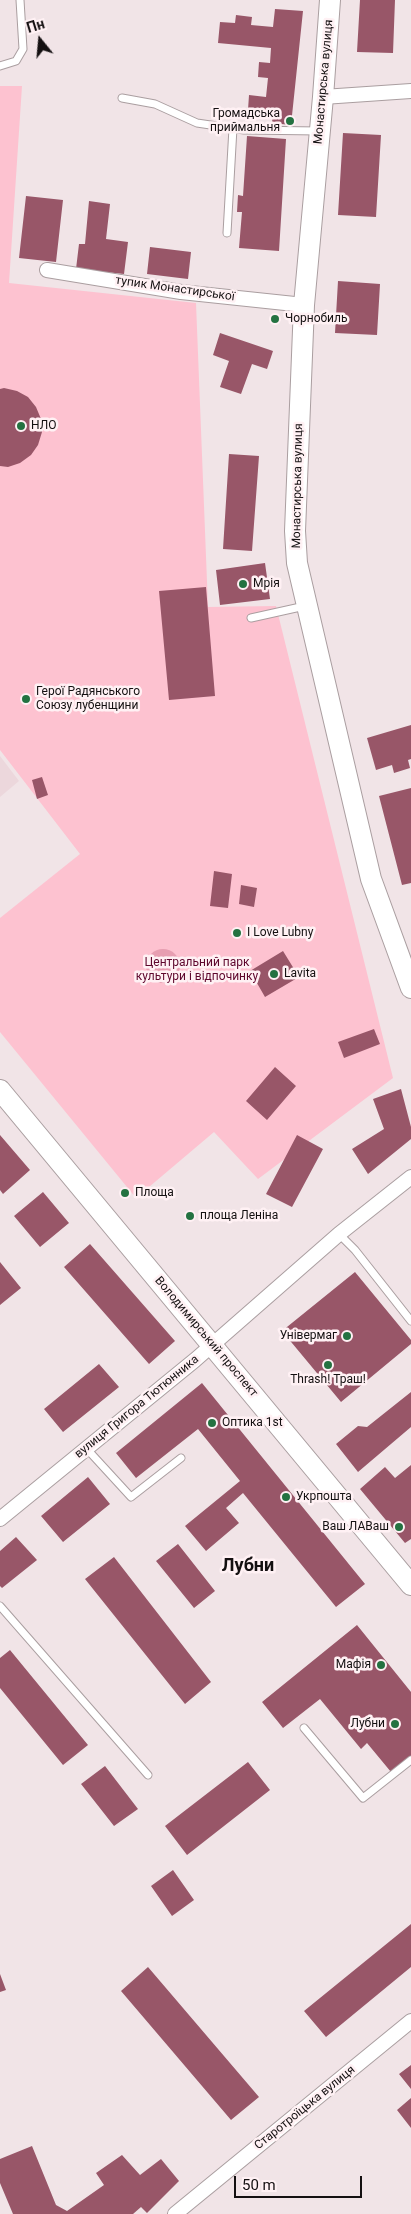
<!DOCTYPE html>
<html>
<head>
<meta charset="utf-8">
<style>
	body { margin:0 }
	#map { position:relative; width:411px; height:2214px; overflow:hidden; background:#f1e4e7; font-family:Roboto,sans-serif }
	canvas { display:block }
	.north { position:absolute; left:15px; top:15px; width:50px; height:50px; -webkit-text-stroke:4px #fff1f4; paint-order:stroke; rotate:343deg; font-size:14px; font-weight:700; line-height:20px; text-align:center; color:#141011 }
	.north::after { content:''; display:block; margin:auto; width:18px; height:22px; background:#141011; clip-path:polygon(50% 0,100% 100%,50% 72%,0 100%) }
	.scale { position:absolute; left:234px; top:2176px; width:128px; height:22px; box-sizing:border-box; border:2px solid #141011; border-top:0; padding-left:6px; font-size:15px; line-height:18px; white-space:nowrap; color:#141011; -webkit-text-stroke:4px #fff1f4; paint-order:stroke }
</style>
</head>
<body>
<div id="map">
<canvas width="411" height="2214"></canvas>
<div class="north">Пн</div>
<div class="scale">50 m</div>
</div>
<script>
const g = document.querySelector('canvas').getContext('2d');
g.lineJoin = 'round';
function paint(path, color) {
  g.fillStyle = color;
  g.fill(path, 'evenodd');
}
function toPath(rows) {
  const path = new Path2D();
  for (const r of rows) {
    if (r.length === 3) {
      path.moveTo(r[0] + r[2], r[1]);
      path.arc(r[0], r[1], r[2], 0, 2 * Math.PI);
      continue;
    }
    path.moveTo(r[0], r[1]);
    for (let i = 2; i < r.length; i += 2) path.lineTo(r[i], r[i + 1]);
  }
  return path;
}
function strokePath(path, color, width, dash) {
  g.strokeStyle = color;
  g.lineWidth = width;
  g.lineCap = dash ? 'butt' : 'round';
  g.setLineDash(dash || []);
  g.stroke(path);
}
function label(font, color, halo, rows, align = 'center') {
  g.font = font + ' Roboto,sans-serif';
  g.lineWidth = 5;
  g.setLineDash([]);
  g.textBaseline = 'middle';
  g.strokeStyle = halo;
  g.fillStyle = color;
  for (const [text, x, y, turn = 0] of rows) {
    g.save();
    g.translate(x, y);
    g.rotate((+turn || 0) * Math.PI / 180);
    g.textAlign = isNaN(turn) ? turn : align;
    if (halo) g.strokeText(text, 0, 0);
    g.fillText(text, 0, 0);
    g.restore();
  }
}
const built = toPath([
	[0,756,19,781,0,797]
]);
const green = toPath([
	[0,86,22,86,9,283,196,303,208,607,276,606,393,1078,258,1179,214,1132,136,1198,0,1032,0,918,80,854,0,750]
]);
const water = toPath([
	[163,966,17]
]);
const building = toPath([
	[360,0,395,0,393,53,357,52],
	[275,9,303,11,291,125,272,123,273,112,248,110,249,95,266,97,268,78,258,77,259,62,270,63,271,48,218,43,220,22,235,23,236,15,252,17,251,25,273,27],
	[343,133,381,135,376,217,338,215],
	[247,136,286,139,279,251,239,248,242,212,237,212,238,195,243,196],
	[26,196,63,200,56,262,19,258],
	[89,201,110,204,106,239,128,242,124,274,76,269,79,244,85,244],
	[150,247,191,252,188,279,147,274],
	[338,281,380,284,377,335,335,333],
	[220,333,273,351,267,369,252,364,241,394,220,387,229,361,213,355],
	[4,388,17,391,28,397,36,407,41,419,42,432,38,445,31,455,20,463,8,467,0,466,0,389],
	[229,454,259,456,252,551,223,549],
	[265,563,270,599,220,605,216,570],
	[206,587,215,696,169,700,159,591],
	[411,725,411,759,408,760,410,768,394,773,392,765,376,770,367,738],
	[42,777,48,795,37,799,32,780],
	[411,788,411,883,402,885,379,796],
	[214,871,232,874,228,908,210,906],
	[241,885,257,888,254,907,239,904],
	[283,951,299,977,265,997,250,971],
	[374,1029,380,1044,344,1058,338,1042],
	[275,1067,296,1086,267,1120,246,1101],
	[401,1089,411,1127,411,1139,368,1174,352,1149,384,1129,373,1099],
	[0,1135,30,1170,3,1194,0,1190],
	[297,1135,323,1149,292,1207,266,1194],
	[43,1192,69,1223,40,1247,14,1216],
	[90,1244,175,1341,149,1364,64,1267],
	[0,1262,21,1288,0,1305],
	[355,1272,411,1340,411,1344,341,1402,282,1331],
	[99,1364,119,1387,63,1432,44,1409],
	[202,1383,365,1584,336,1607,243,1493,226,1508,239,1523,206,1551,185,1526,240,1481,198,1429,136,1478,116,1453],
	[411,1392,411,1427,358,1472,336,1444,358,1426,367,1427],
	[411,1465,411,1539,405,1543,360,1489,385,1467,395,1478],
	[88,1477,110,1504,63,1542,41,1516],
	[16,1537,37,1560,2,1588,0,1586,0,1551],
	[178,1544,215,1591,194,1608,156,1561],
	[114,1557,211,1682,185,1704,85,1579],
	[357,1625,411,1692,411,1756,391,1772,367,1743,361,1749,320,1699,283,1728,262,1702],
	[10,1650,88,1745,63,1765,0,1688,0,1658],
	[248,1762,270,1790,187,1855,165,1826],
	[105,1766,138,1809,114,1826,81,1784],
	[173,1870,194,1900,172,1916,151,1886],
	[411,1924,411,1967,326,2037,304,2011],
	[148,1967,259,2097,231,2120,121,1991],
	[0,1974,6,1990,0,1992],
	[411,2065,411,2089,399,2074],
	[411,2098,411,2128,397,2110],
	[32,2146,56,2205,67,2211,104,2185,96,2173,122,2155,140,2175,161,2159,179,2181,147,2213,141,2207,133,2214,13,2214,0,2183,0,2159]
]);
const service = toPath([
	[0,66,16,61,23,49,20,0],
	[122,98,155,104,197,123,244,130,319,131],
	[227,233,233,128],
	[251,618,305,606],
	[339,1234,355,1250,411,1321],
	[86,1448,131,1497,181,1458],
	[0,1606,148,1775],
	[304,1728,363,1798,411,1760]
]);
const minor = toPath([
	[323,97,411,91],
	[47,270,181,292,304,305],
	[0,1519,195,1360,339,1234,411,1177],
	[175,2214,411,2021]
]);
const secondary = toPath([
	[330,0,323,97,304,305,295,531,297,563,371,879,411,988],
	[0,1090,411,1585]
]);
const markers = [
	[290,121,5,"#247241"],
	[275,319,5,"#247241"],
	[21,426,5,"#247241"],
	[243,584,5,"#247241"],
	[26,699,5,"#247241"],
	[237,933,5,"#247241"],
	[274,974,5,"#247241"],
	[125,1193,5,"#247241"],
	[190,1216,5,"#247241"],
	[347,1336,5,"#247241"],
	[328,1365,5,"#247241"],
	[212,1423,5,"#247241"],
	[286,1497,5,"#247241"],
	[399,1527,5,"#247241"],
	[381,1665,5,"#247241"],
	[395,1724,5,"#247241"]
];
const streetNames = [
	["Монастирська вулиця",324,82,-85],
	["тупик Монастирської",175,289,8],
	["Монастирська вулиця",298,486,-89],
	["Володимирський проспект",206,1337,50],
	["вулиця Григора Тютюнника",137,1407,-39],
	["Старотроїцька вулиця",305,2108,-39]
];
const poiNames = [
	["Громадська",280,114,"right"],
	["приймальня",280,128,"right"],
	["Чорнобиль",285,319],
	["НЛО",31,426],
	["Мрія",253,584],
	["Герої Радянського",36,692],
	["Союзу лубенщини",36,706],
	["I Love Lubny",247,933],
	["Lavita",284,974],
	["Площа",135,1193],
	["площа Леніна",200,1216],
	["Універмаг",337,1336,"right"],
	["Thrash! Траш!",328,1380,"center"],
	["Оптика 1st",222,1423],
	["Укрпошта",296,1497],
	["Ваш ЛАВаш",389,1527,"right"],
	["Мафія",371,1665,"right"],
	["Лубни",385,1724,"right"]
];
const parkNames = [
	["Центральний парк",197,963],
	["культури і відпочинку",197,977]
];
const districtNames = [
	["Лубни",248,1566]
];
paint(built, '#ecd7dc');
paint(green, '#fdc2d0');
paint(water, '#e79eb1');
paint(building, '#985668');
strokePath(service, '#aa9ea0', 9);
strokePath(minor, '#aa9ea0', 16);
strokePath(secondary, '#aa9ea0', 22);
strokePath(service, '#fff', 7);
strokePath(minor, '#fff', 14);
strokePath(secondary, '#fff', 20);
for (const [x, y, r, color] of markers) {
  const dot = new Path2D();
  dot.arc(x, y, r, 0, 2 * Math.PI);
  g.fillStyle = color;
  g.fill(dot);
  strokePath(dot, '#fff1f4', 2);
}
label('12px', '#141011', '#fff1f4', streetNames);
label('12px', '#141011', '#fff1f4', poiNames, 'left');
label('12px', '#5e072d', '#fff1f4', parkNames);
label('bold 18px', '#141011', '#fff1f4', districtNames);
</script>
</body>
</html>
